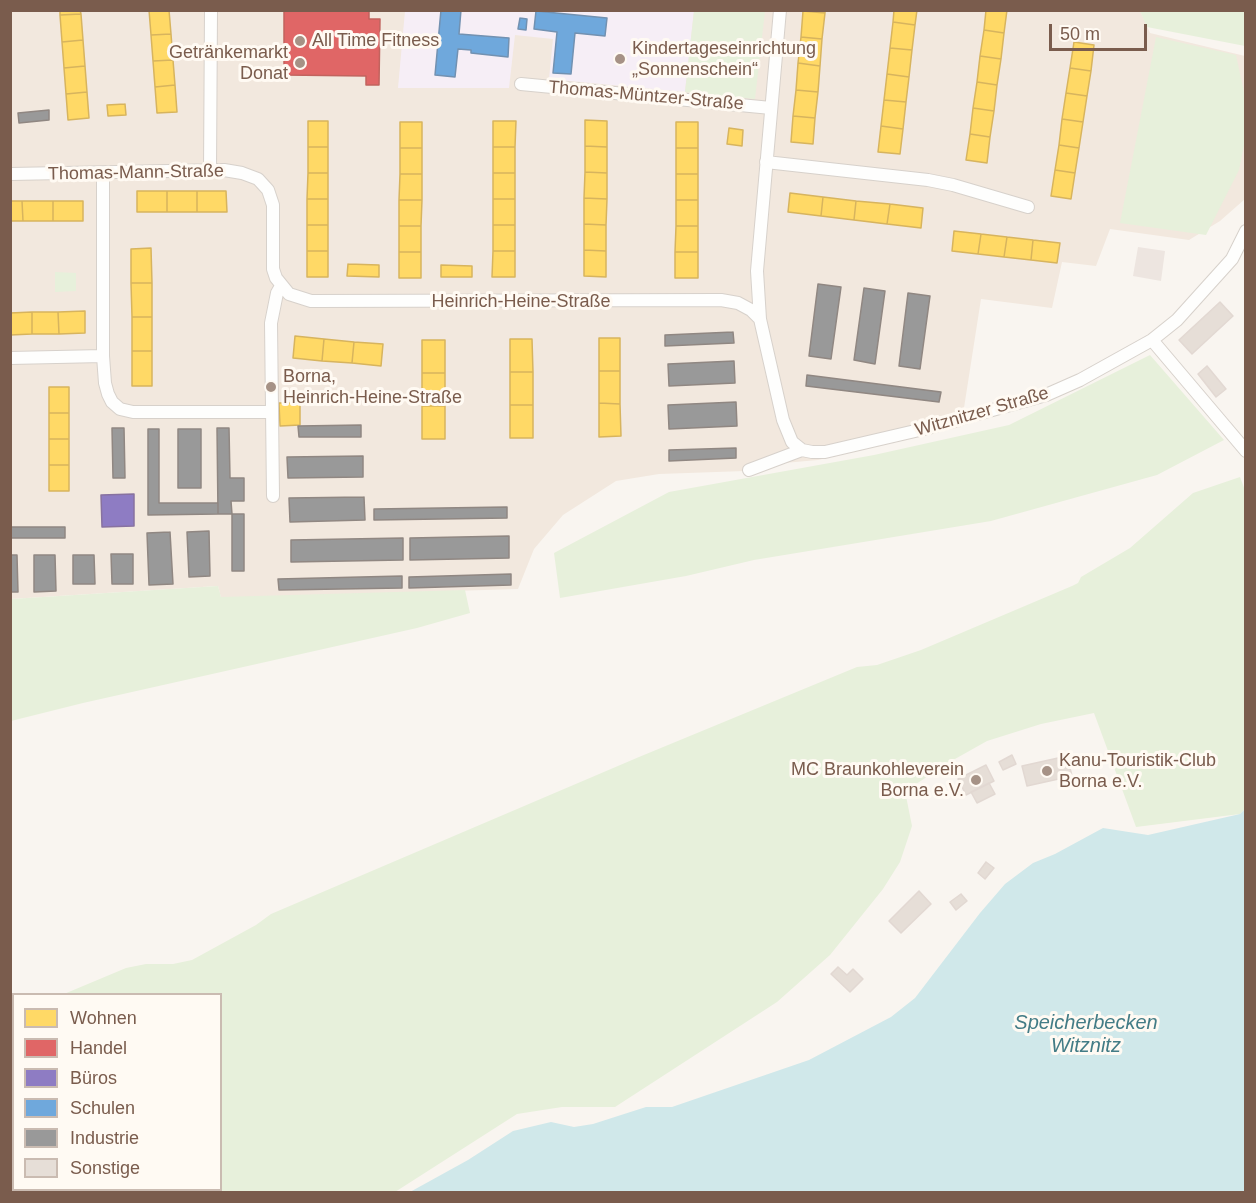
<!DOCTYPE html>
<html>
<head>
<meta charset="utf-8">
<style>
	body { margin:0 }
	#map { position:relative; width:1256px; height:1203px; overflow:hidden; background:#f9f5f0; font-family:Helvetica,sans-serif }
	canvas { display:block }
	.frame { position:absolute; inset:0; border:12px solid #7a5c4d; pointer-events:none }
	.legend { position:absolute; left:12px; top:993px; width:210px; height:198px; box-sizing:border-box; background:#fffaf3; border:2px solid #cabbb1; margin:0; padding:8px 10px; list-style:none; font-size:18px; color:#7a5c4d }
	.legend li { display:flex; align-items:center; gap:12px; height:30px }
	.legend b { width:30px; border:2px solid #cabbb1 }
	.scale { position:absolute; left:1049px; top:24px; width:98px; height:27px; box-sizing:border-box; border:3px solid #7a5c4d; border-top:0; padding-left:8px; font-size:18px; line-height:21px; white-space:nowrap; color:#7a5c4d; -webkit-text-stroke:4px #fffaf3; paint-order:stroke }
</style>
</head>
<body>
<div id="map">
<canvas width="1256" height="1203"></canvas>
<div class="frame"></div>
<ul class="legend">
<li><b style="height:16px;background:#ffd966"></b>Wohnen</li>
<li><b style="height:16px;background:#e06666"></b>Handel</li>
<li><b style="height:16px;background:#8e7cc3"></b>Büros</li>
<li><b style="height:16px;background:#6fa8dc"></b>Schulen</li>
<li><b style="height:16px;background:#999"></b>Industrie</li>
<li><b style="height:16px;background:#e6ded7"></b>Sonstige</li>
</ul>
<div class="scale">50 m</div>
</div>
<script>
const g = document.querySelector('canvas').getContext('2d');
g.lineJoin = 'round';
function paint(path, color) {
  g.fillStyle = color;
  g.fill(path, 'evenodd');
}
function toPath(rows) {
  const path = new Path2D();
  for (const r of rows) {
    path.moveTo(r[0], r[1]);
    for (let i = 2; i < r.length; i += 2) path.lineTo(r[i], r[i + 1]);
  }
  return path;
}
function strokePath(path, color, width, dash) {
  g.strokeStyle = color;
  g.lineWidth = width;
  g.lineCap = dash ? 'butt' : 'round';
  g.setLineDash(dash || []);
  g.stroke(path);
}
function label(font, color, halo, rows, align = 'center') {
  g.font = font + ' Helvetica,sans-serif';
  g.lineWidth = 6;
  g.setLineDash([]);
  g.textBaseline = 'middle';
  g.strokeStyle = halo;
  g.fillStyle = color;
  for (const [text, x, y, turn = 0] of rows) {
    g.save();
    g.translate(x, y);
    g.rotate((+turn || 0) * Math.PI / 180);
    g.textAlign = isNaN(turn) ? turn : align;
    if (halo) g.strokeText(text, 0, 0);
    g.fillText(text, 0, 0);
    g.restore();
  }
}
const residential = toPath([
	[1140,10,1150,33,1245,56,1245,199,1220,221,1189,240,1110,229,1096,266,1062,262,1052,308,981,299,961,427,818,460,784,463,745,471,659,474,616,481,563,515,534,549,518,589,221,598,218,586,11,599,11,11]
]);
const industrial = toPath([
	[1138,247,1165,251,1161,281,1133,276]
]);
const education = toPath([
	[405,11,694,11,685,92,549,79,553,39,515,35,509,88,398,88]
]);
const green = toPath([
	[694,11,765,11,755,99,685,92],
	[1140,11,1245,11,1245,46,1147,27],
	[1156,37,1236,55,1245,97,1245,140,1239,170,1206,235,1120,223],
	[55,272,76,273,76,291,55,292],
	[1150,355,1224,440,1157,475,991,521,754,560,686,576,560,598,554,553,669,492,874,455,1009,425],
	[1240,477,1246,493,1245,809,1240,814,1136,827,1094,713,1041,724,987,741,955,759,905,791,912,826,900,862,883,889,830,955,777,1002,615,1107,562,1107,517,1114,395,1192,11,1192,10,1021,13,1019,14,1190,220,1190,220,994,64,994,126,968,146,964,173,964,192,960,256,925,271,914,639,757,857,667,877,665,921,650,1072,586,1078,583,1081,577,1130,548,1193,493],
	[218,586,221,597,465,590,470,613,417,628,83,703,11,721,11,599]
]);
const water = toPath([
	[1245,809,1245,1192,410,1192,468,1160,513,1131,551,1122,574,1127,593,1124,646,1107,672,1107,809,1060,891,1017,915,998,980,913,1005,884,1033,863,1055,854,1103,828,1148,835,1240,814]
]);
const homes = toPath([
	[60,10,80,10,81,14,60,15,60,10],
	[149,10,169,10,171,34,151,35,149,10],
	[803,10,825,10,825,13,803,10],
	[894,10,917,10,915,25,893,22,894,10],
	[986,10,1007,10,1004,33,984,30,986,10],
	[803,11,825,13,822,39,801,37,803,11],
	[81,14,83,40,62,42,60,15,81,14],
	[893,22,915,25,912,50,890,48,893,22],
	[984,30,1004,33,1001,59,980,56,984,30],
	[171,34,173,60,153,61,151,35,171,34],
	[801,37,822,39,820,66,798,63,801,37],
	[83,40,85,66,64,68,62,42,83,40],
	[1074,42,1094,45,1091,71,1070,68,1074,42],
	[890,48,912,50,909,77,887,74,890,48],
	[980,56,1001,59,997,85,977,82,980,56],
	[173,60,175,85,155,87,153,61,173,60],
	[798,63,820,66,818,92,796,90,798,63],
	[85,66,87,92,66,94,64,68,85,66],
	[1070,68,1091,71,1087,96,1066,93,1070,68],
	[887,74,909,77,906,102,884,100,887,74],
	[977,82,997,85,994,111,973,108,977,82],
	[175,85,177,112,157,113,155,87,175,85],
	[796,90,818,92,815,118,793,116,796,90],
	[87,92,89,118,68,120,66,94,87,92],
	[1066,93,1087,96,1083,122,1062,119,1066,93],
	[884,100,906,102,903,129,881,126,884,100],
	[125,104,126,115,108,116,107,105,125,104],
	[973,108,994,111,990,137,970,134,973,108],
	[793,116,815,118,813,144,791,142,793,116],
	[1062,119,1083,122,1079,148,1059,145,1062,119],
	[585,120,607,121,607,147,585,146,585,120],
	[308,121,328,121,328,147,308,147,308,121],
	[493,121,516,121,515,147,493,147,493,121],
	[400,122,422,122,422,148,400,148,400,122],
	[676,122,698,122,698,148,676,148,676,122],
	[881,126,903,129,900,154,878,152,881,126],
	[729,128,743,130,742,146,727,144,729,128],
	[970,134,990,137,987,163,966,160,970,134],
	[1059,145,1079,148,1075,173,1055,170,1059,145],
	[585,146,607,147,607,173,585,172,585,146],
	[308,147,328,147,328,173,308,173,308,147],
	[493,147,515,147,515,173,493,173,493,147],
	[400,148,422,148,422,174,400,174,400,148],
	[676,148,698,148,698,174,676,174,676,148],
	[1055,170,1075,173,1071,199,1051,196,1055,170],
	[585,172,607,173,607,199,584,198,585,172],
	[308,173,328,173,328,199,307,199,308,173],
	[493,173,515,173,515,199,493,199,493,173],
	[400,174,422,174,422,200,399,200,400,174],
	[676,174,698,174,698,200,676,200,676,174],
	[137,191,167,191,167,212,137,212,137,191],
	[167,191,197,191,197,212,167,212,167,191],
	[197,191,226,191,227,212,197,212,197,191],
	[790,193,823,197,821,216,788,212,790,193],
	[823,197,856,201,854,220,821,216,823,197],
	[584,198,607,199,606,225,584,224,584,198],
	[307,199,328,199,328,225,307,225,307,199],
	[493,199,515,199,515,225,493,225,493,199],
	[399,200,422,200,421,226,399,226,399,200],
	[676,200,698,200,698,226,676,226,676,200],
	[10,201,22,201,23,221,10,221,10,201],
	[22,201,53,201,53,221,23,221,22,201],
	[53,201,83,201,83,221,53,221,53,201],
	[856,201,890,204,887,224,854,220,856,201],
	[890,204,923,208,921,228,887,224,890,204],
	[584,224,606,225,606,251,584,250,584,224],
	[307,225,328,225,328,251,307,251,307,225],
	[493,225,515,225,515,251,493,251,493,225],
	[399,226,421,226,421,252,399,252,399,226],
	[676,226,698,226,698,252,675,252,676,226],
	[954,231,981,234,978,254,952,251,954,231],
	[981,234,1007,237,1004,257,978,254,981,234],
	[1007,237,1033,240,1031,260,1004,257,1007,237],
	[1033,240,1060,243,1057,263,1031,260,1033,240],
	[151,248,152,283,131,283,131,249,151,248],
	[584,250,606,251,606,277,584,276,584,250],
	[307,251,328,251,328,277,307,277,307,251],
	[493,251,515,251,515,277,492,277,493,251],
	[399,252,421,252,421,278,399,278,399,252],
	[675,252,698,252,698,278,675,278,675,252],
	[348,264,379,265,379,277,347,276,348,264],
	[441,265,472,266,472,277,441,277,441,265],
	[131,283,152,283,152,317,132,317,131,283],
	[85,311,85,333,59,334,58,312,85,311],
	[32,312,32,334,10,335,10,313,32,312],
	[32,312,58,312,59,334,32,334,32,312],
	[132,317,152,317,152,351,132,351,132,317],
	[295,336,324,339,322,361,293,358,295,336],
	[599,338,620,338,620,371,599,371,599,338],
	[324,339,354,342,352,363,322,361,324,339],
	[510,339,532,339,533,372,510,372,510,339],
	[422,340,445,340,445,373,422,373,422,340],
	[354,342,383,344,381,366,352,363,354,342],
	[132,351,152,351,152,386,132,386,132,351],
	[599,371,620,371,620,404,599,403,599,371],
	[510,372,533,372,533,405,510,405,510,372],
	[422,373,445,373,445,406,422,406,422,373],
	[49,387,69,387,69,413,49,413,49,387],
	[279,403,300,403,300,425,280,426,279,403],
	[599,403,620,404,621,436,599,437,599,403],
	[510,405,533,405,533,438,510,438,510,405],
	[422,406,445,406,445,439,422,439,422,406],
	[49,413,69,413,69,439,49,439,49,413],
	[49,439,69,439,69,465,49,465,49,439],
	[49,465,69,465,69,491,49,491,49,465]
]);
const shops = toPath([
	[369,10,369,19,380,19,379,85,366,85,366,76,284,75,284,10,369,10]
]);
const offices = toPath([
	[134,494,134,526,102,527,101,495,134,494]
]);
const schools = toPath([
	[441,10,461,10,459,34,509,38,508,57,471,53,471,50,458,49,455,77,435,75,441,10],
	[536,11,607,18,605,36,575,33,571,74,553,73,557,32,534,29,536,11],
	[520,18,527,19,526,30,518,29,520,18]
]);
const industry = toPath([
	[49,110,49,120,19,123,18,113,49,110],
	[818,284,841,287,831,359,809,356,818,284],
	[864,288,885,291,875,364,854,360,864,288],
	[908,293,930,296,920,369,899,366,908,293],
	[733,332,734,343,665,346,665,335,733,332],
	[734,361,735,383,669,386,668,364,734,361],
	[807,375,941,392,939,402,806,386,807,375],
	[736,402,737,426,669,429,668,405,736,402],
	[361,425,361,437,299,437,298,426,361,425],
	[112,428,124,428,125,478,113,478,112,428],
	[217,428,229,428,230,478,244,478,244,501,231,501,232,514,218,514,217,428],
	[148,429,159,429,159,503,218,503,218,514,148,515,148,429],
	[178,429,201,429,201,488,178,488,178,429],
	[736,448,736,458,669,461,669,450,736,448],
	[363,456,363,477,288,478,287,457,363,456],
	[364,497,365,520,290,522,289,498,364,497],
	[507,507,507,518,374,520,374,509,507,507],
	[232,514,244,514,244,571,232,571,232,514],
	[10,527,65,527,65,538,10,538,10,527],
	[209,531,210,576,189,577,187,532,209,531],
	[170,532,173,584,149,585,147,533,170,532],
	[509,536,509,558,410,560,410,538,509,536],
	[403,538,403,560,291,562,291,540,403,538],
	[111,554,133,554,133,584,112,584,111,554],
	[10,555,17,555,18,592,10,592,10,555],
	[34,555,55,555,56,591,34,592,34,555],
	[73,555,94,555,95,584,73,584,73,555],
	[511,574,511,585,409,588,409,577,511,574],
	[402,576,402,588,279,590,278,579,402,576]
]);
const building = toPath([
	[1220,302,1233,316,1192,354,1179,340,1220,302],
	[1207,366,1226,389,1216,397,1198,374,1207,366],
	[1012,755,1016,764,1003,770,999,762,1012,755],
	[1067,756,1072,776,1027,786,1022,766,1067,756],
	[986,765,994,781,966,795,958,779,986,765],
	[989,783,995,794,977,803,971,792,989,783],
	[986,862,994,868,985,879,978,873,986,862],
	[919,891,931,904,901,933,889,921,919,891],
	[961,894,967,901,956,910,950,902,961,894],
	[838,967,847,975,853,969,863,979,850,992,831,974,838,967]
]);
const minor = toPath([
	[780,10,757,271,760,319,783,420,792,442,802,450,812,452,825,452,928,428,1046,395,1080,380,1152,340,1177,320,1232,259,1246,231],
	[521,84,771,108],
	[766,162,928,180,953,185,1028,207],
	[210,171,211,10],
	[10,174,224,170,242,173,258,179,268,190,273,205,273,269,276,278,289,294,311,301,721,300,738,303,751,310,760,319],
	[103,174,103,356,105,383,108,394,112,402,120,409,133,412,271,412],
	[1152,340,1246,451],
	[10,358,103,356],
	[749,470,802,450],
	[273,496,271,323,277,293,281,286]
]);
const markers = [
	[300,41,6,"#a69286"],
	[620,59,6,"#a69286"],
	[300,63,6,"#a69286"],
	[271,387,6,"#a69286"],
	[1047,771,6,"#a69286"],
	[976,780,6,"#a69286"]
];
const poiNames = [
	["All Time Fitness",312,41],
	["Kindertageseinrichtung",632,49],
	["„Sonnenschein“",632,70],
	["Getränkemarkt",288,53,"right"],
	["Donat",288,74,"right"],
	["Borna,",283,377],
	["Heinrich-Heine-Straße",283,398],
	["Kanu-Touristik-Club",1059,761],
	["Borna e.V.",1059,782],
	["MC Braunkohleverein",964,770,"right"],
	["Borna e.V.",964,791,"right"]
];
const streetNames = [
	["Thomas-Müntzer-Straße",646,96,5],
	["Thomas-Mann-Straße",136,173,-1],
	["Heinrich-Heine-Straße",521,302],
	["Witznitzer Straße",982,412,-16]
];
const waterNames = [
	["Speicherbecken",1086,1023],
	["Witznitz",1086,1046]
];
paint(residential, '#f2e8de');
paint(industrial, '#ede5e0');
paint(education, '#f6eef6');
paint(green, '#e7f0db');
paint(water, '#d0e8ea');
paint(homes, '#ffd966');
strokePath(homes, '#d7b45e', 1.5);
paint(shops, '#e06666');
strokePath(shops, '#c1635e', 1.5);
paint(offices, '#8e7cc3');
strokePath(offices, '#8872a0', 1.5);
paint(schools, '#6fa8dc');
strokePath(schools, '#7291b1', 1.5);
paint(industry, '#999');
strokePath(industry, '#908782', 1.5);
paint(building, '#e6ded7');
strokePath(building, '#e2d8d2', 1.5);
strokePath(minor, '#d7d1cb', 14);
strokePath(minor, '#fefefd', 12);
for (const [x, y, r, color] of markers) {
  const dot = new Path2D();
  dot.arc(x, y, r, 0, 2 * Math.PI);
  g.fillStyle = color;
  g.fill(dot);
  strokePath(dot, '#fffaf3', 2);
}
label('18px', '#7a5c4d', '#fffaf3', poiNames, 'left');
label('18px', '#7a5c4d', '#fffaf3', streetNames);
label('italic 20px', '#437c86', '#fffaf3', waterNames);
</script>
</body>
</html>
